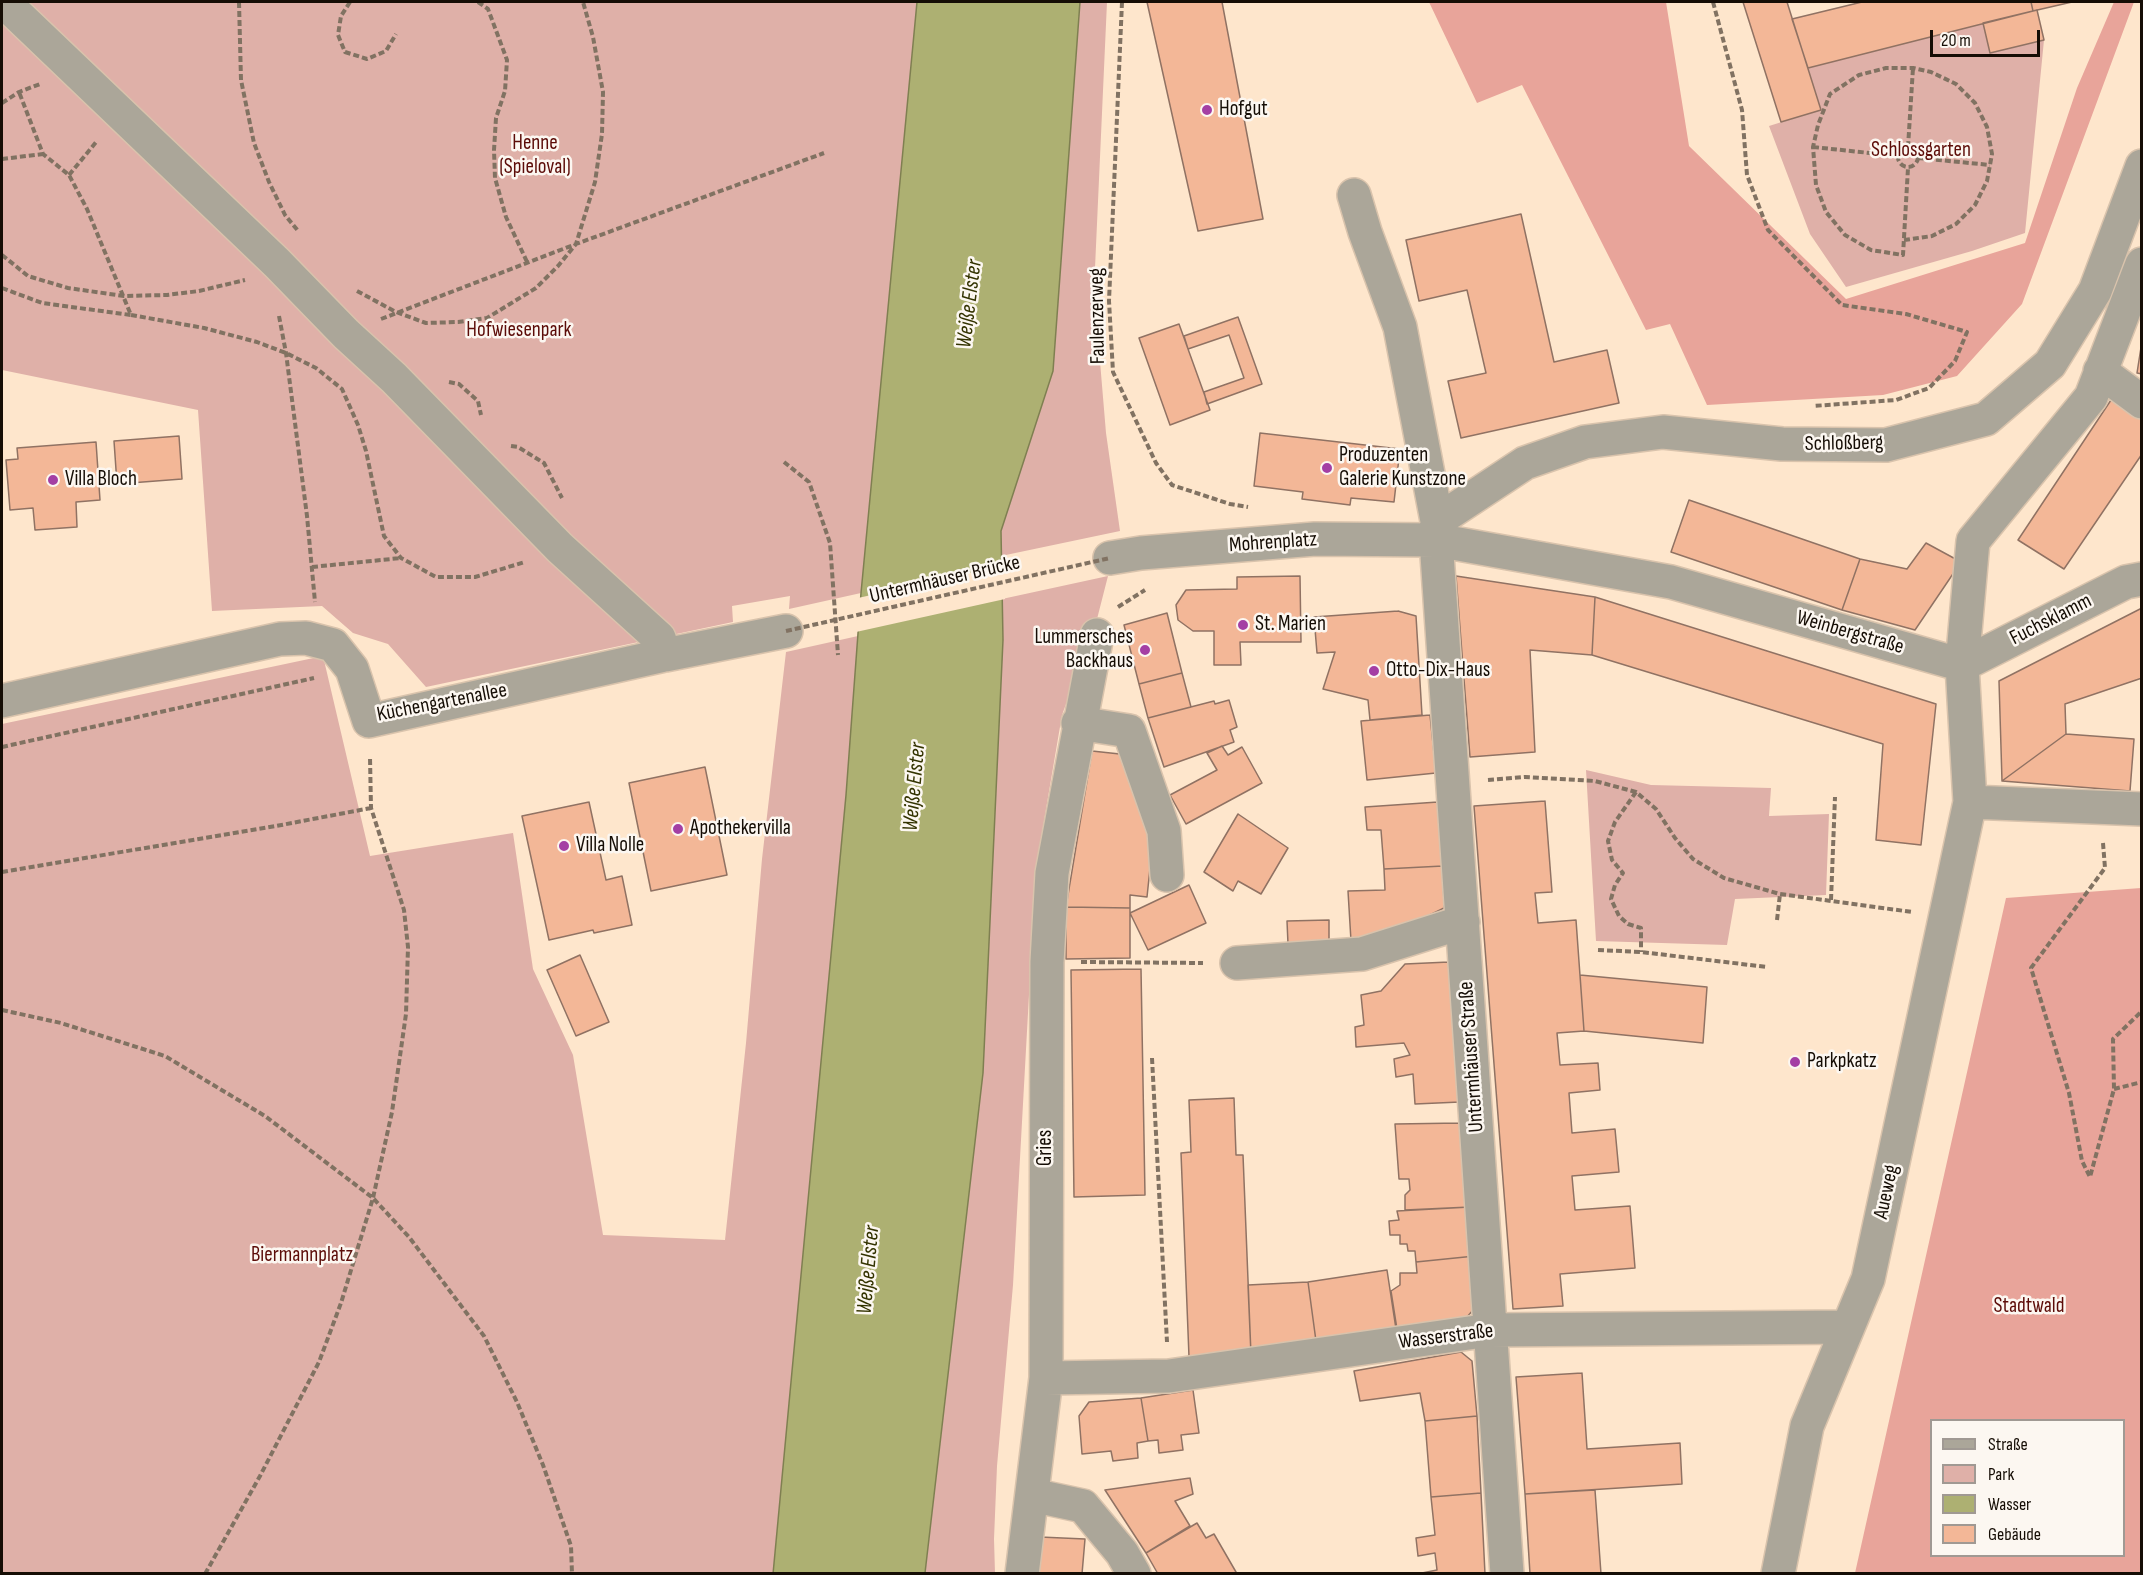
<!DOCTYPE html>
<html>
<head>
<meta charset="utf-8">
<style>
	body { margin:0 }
	#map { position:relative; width:2143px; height:1575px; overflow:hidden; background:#fee6cc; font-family:"Sofia Sans Condensed",sans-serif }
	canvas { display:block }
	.frame { position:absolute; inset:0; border:3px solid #150d05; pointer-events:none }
	.legend { position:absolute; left:1930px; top:1419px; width:195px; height:138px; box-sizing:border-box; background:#fcf7f1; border:2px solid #a09993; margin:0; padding:8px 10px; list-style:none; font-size:18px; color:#150d05 }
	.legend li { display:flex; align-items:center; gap:12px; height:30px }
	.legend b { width:30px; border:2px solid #a09993 }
	.scale { position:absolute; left:1930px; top:30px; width:110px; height:27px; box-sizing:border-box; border:3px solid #150d05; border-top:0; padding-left:8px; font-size:18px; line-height:21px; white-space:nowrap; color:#150d05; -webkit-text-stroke:4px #fcf7f1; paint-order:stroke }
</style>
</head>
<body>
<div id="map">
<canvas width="2143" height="1575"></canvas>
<div class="frame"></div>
<ul class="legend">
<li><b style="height:8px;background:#aba699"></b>Straße</li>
<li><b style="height:16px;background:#dfb0a8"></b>Park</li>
<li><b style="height:16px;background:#adb072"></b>Wasser</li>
<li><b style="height:16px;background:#f3b797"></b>Gebäude</li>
</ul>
<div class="scale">20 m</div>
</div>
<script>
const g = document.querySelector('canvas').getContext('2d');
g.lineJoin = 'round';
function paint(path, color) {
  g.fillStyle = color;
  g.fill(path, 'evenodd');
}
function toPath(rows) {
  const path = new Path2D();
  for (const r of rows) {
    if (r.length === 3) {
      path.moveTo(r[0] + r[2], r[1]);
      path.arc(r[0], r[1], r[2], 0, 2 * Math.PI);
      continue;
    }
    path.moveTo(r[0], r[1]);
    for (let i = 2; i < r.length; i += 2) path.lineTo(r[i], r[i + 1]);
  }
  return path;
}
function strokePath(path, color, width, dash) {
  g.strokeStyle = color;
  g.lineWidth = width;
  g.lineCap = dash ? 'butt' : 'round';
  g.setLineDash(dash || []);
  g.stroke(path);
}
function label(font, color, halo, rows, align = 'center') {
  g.font = font + ' "Sofia Sans Condensed",sans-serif';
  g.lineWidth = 5;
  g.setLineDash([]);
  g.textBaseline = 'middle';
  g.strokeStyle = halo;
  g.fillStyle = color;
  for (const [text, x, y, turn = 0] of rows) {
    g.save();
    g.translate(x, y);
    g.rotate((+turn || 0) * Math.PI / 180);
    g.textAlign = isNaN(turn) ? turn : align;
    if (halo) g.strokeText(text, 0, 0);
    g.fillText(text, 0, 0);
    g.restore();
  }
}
const green = toPath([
	[2,2,917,2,861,593,789,609,790,596,732,606,733,622,426,687,388,644,353,633,322,606,212,611,198,410,2,370],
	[1080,2,1107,2,1094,290,1106,433,1120,531,1001,556,1001,531,1053,371],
	[1983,23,1990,53,2044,40,2025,233,1972,251,1846,287,1810,234,1769,126,1820,110,1808,68],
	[1108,576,1097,619,1062,715,1036,868,1013,1285,997,1466,994,1539,995,1573,925,1574,983,1073,1003,640,1002,599],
	[858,636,846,795,773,1573,2,1573,2,724,323,656,370,856,513,833,533,969,573,1055,603,1235,725,1240,746,1043,762,859,786,652],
	[1586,770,1651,785,1771,788,1769,816,1829,814,1826,895,1735,899,1727,945,1596,941]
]);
const forest = toPath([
	[1429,2,1666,2,1689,146,1846,299,2025,243,2077,88,2114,2,2134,2,2022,304,1957,376,1883,395,1707,405,1670,324,1646,330,1522,85,1477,103],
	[2141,888,2141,1573,1855,1573,2006,898],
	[1932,1420,2124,1420,2124,1556,1932,1556]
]);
const water = toPath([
	[917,2,1080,2,1053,371,1001,531,1003,640,983,1073,925,1573,773,1574,846,795,861,593,917,2]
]);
const pier = toPath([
	[1005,565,1005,599,856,632,858,598]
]);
const building = toPath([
	[1147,2,1222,2,1263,219,1198,231,1147,2],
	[1743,2,1787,2,1821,110,1781,122,1743,2],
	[1862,2,2031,2,2033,11,1808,68,1792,19,1862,2],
	[2031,2,2072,2,2033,11,2031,2],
	[2037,10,2044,40,1990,53,1983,23,2037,10],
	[1521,214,1554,362,1607,350,1619,403,1461,438,1448,381,1486,373,1467,290,1419,301,1406,240,1521,214],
	[1238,317,1262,384,1207,404,1204,392,1244,378,1229,335,1188,349,1184,336,1238,317],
	[1179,324,1210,410,1170,425,1139,338,1179,324],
	[2142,341,2142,374,2137,373,2142,341],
	[2113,397,2142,416,2142,454,2064,569,2018,540,2113,397],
	[1260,433,1400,449,1394,502,1351,498,1350,505,1302,499,1303,492,1254,486,1260,433],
	[179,436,182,479,117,484,114,441,179,436],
	[96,442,100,500,76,502,77,527,35,530,33,508,10,510,6,460,18,459,17,448,96,442],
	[1689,500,1860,559,1842,610,1671,552,1689,500],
	[1926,543,1961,562,1915,630,1842,610,1860,559,1907,569,1926,543],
	[1300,576,1301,642,1240,642,1241,665,1214,665,1214,631,1193,631,1178,620,1176,605,1186,590,1237,589,1237,577,1300,576],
	[1456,576,1595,597,1592,655,1530,650,1535,752,1470,757,1456,576],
	[1595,597,1936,704,1921,845,1876,840,1883,744,1592,655,1595,597],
	[2142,608,2142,678,2065,704,2066,734,2002,781,1999,681,2142,608],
	[1398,611,1416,616,1422,715,1370,720,1368,700,1323,689,1335,652,1317,653,1314,617,1398,611],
	[1167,613,1182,673,1139,684,1124,625,1167,613],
	[1182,673,1191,707,1148,718,1139,684,1182,673],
	[1229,700,1237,727,1230,730,1234,742,1164,767,1148,718,1214,701,1215,704,1229,700],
	[1430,715,1436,773,1367,780,1361,721,1430,715],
	[2066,734,2134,739,2130,791,2002,781,2066,734],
	[1222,746,1228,755,1242,747,1262,783,1186,824,1170,795,1217,770,1207,753,1222,746],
	[1092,751,1129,755,1154,830,1147,897,1130,895,1130,908,1066,907,1092,751],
	[705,767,727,875,651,891,629,783,705,767],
	[1545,801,1552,892,1535,893,1538,923,1576,920,1584,1031,1557,1033,1560,1065,1598,1063,1600,1090,1569,1093,1572,1133,1615,1129,1619,1172,1572,1176,1575,1210,1630,1206,1635,1268,1560,1274,1563,1306,1513,1309,1474,806,1545,801],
	[589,802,606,880,622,876,632,925,594,933,593,930,549,940,522,816,589,802],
	[1438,802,1443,866,1384,869,1381,830,1367,830,1365,807,1438,802],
	[1238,814,1288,848,1261,894,1238,881,1233,891,1204,872,1238,814],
	[1443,866,1444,908,1381,939,1351,941,1348,891,1385,890,1384,869,1443,866],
	[1189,885,1206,923,1148,950,1130,913,1189,885],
	[1066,907,1130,908,1130,958,1066,959,1066,907],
	[1329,920,1329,943,1288,944,1287,921,1329,920],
	[580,955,609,1022,576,1036,547,970,580,955],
	[1449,962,1460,1102,1415,1104,1413,1074,1396,1077,1394,1059,1410,1055,1404,1043,1356,1047,1355,1027,1364,1025,1361,995,1381,991,1405,964,1449,962],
	[1141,969,1145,1195,1074,1197,1071,970,1141,969],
	[1580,975,1707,987,1703,1043,1584,1031,1580,975],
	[1234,1098,1236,1155,1243,1155,1251,1355,1189,1357,1181,1153,1191,1152,1189,1100,1234,1098],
	[1461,1123,1470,1207,1405,1210,1405,1195,1410,1190,1409,1179,1399,1179,1395,1124,1461,1123],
	[1470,1207,1475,1256,1416,1262,1415,1251,1408,1251,1407,1244,1400,1244,1400,1235,1390,1235,1389,1221,1399,1220,1397,1211,1470,1207],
	[1475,1256,1479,1303,1467,1317,1397,1329,1391,1291,1400,1285,1400,1273,1417,1273,1416,1262,1475,1256],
	[1387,1270,1396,1329,1316,1341,1308,1282,1387,1270],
	[1308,1282,1316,1341,1251,1355,1248,1285,1308,1282],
	[1461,1352,1472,1361,1477,1416,1425,1421,1420,1393,1360,1401,1354,1371,1461,1352],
	[1582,1373,1587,1449,1680,1443,1682,1484,1525,1494,1516,1377,1582,1373],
	[1193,1390,1199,1433,1181,1435,1183,1450,1159,1453,1158,1440,1148,1441,1141,1398,1193,1390],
	[1141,1398,1148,1441,1137,1443,1138,1458,1113,1461,1111,1451,1082,1454,1079,1416,1089,1402,1141,1398],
	[1477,1416,1481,1493,1431,1497,1425,1421,1477,1416],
	[1190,1478,1193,1494,1175,1501,1190,1526,1146,1553,1105,1490,1190,1478],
	[1595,1490,1601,1574,1530,1574,1525,1494,1595,1490],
	[1481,1493,1485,1574,1417,1574,1437,1570,1435,1553,1418,1556,1416,1538,1435,1535,1431,1497,1481,1493],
	[1197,1523,1206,1538,1214,1534,1236,1572,1234,1574,1158,1574,1146,1553,1197,1523],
	[1040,1537,1085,1539,1082,1574,1037,1574,1040,1537]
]);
const path = toPath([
	[239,2,241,80,254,143,269,182,285,215,299,232],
	[350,2,341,16,338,35,345,52,367,59,386,51,396,34],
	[478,2,488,9,507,60,505,91,496,118,494,150,495,178,506,217,528,264],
	[1122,2,1109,301,1113,372,1156,463,1172,485,1230,504,1248,507],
	[1713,2,1742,110,1747,175,1768,230,1842,305,1906,314,1967,332,1955,361,1929,388,1896,400,1813,406],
	[2,103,19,92,40,84],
	[1908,157,10],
	[1813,147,1898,156],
	[1908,147,1913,68],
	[1918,158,1990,165],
	[2,159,43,154],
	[69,175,97,141],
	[1904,240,1932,236,1956,224,1975,205,1987,181,1990,165,1992,154,1987,127,1975,103,1956,84,1931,72,1913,68,1886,68,1859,75,1830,94,1818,125,1813,147,1816,185,1826,212,1845,235,1871,250,1903,255,1908,168],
	[2,255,28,276,68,288,124,296,167,295,199,291,245,280],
	[2,288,42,303,131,315,87,209,69,175,43,154,19,92],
	[357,291,396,312,426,323,458,322,487,318,536,288,558,266,576,244,595,182,602,134,603,92,593,37,583,2],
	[131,315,204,328,257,342,286,353,316,368,342,389,358,425,366,451,384,536,401,558,436,577,475,577,525,562],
	[279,316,286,353,307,516,315,602],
	[381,319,576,244,824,153],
	[449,382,459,384,478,401,481,415],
	[511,446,518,447,544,463,562,498],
	[784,462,809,482,830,543,838,655],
	[312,567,401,558],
	[1118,607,1145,590],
	[2,747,314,678],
	[1488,780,1525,777,1595,781,1636,792,1656,809,1675,838,1693,859,1724,878,1780,894,1912,912],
	[1636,792,1615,822,1608,841,1612,860,1623,873,1615,885,1611,899,1619,916,1628,924,1641,928,1641,952],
	[2103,843,2105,868,2031,968,2069,1093,2082,1161,2090,1177,2114,1089,2113,1039,2142,1011],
	[2,872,276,826,371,808],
	[1831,900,1835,797],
	[1777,920,1780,894],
	[1598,950,1641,952,1767,967],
	[1081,962,1203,963],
	[2,1010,61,1023,165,1056,265,1116,373,1198,409,1237,484,1336,517,1402,543,1465,571,1546,572,1574],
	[1152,1058,1167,1342],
	[2114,1089,2142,1082],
	[205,1574,260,1476,319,1362,341,1303,373,1198,392,1112,406,1014,408,947,404,910,371,808,370,757]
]);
const minor = toPath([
	[4,2,277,263,346,334,394,378,560,548,659,638,665,655],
	[1354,195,1365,232,1400,327,1437,521],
	[2100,371,2142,402],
	[1110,558,1141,553,1315,539,1436,540,1671,582,1962,665,1970,802,1868,1279,1807,1426,1778,1574],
	[1962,665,1973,541,2091,397,2142,264],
	[1962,665,2126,582,2142,579],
	[2,701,280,639,306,638,333,645,352,669,369,721,665,655,786,631],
	[1078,723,1129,731,1164,831,1167,875],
	[1970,802,2142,809],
	[1237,963,1362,954,1463,922],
	[1046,1378,1169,1376,1490,1330,1848,1327],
	[1032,1495,1083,1506,1122,1553,1134,1574],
	[1022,1574,1046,1378,1047,962,1052,873,1097,635],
	[1507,1574,1436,540,1437,521,1525,463,1585,442,1663,432,1782,444,1886,445,1986,419,2050,364,2095,291,2142,166]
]);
const pathBridge = toPath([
	[786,631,1110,558]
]);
const markers = [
	[1207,110,6,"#a43fa4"],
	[1327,468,6,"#a43fa4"],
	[53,480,6,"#a43fa4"],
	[1243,625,6,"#a43fa4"],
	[1145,650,6,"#a43fa4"],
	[1374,671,6,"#a43fa4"],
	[678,829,6,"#a43fa4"],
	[564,846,6,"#a43fa4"],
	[1795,1062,6,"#a43fa4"]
];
const poiNames = [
	["Hofgut",1219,110],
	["Produzenten",1339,456],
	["Galerie Kunstzone",1339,480],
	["Villa Bloch",65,480],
	["St. Marien",1255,625],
	["Lummersches",1133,638,"right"],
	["Backhaus",1133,662,"right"],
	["Otto-Dix-Haus",1386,671],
	["Apothekervilla",690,829],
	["Villa Nolle",576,846],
	["Parkpkatz",1807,1062]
];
const parkNames = [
	["Henne",535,144],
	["(Spieloval)",535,168],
	["Schlossgarten",1921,151],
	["Hofwiesenpark",519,331],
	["Biermannplatz",302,1256],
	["Stadtwald",2029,1307]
];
const streetNames = [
	["Faulenzerweg",1098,316,-91],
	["Schloßberg",1844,444,-1],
	["Mohrenplatz",1273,543,-4],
	["Untermhäuser Brücke",945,580,-13],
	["Fuchsklamm",2051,620,-27],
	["Weinbergstraße",1850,633,16],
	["Küchengartenallee",442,703,-11],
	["Untermhäuser Straße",1472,1057,-94],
	["Gries",1046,1148,-90],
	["Aueweg",1887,1192,-78],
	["Wasserstraße",1446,1337,-7]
];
const waterNames = [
	["Weiße Elster",970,304,-83],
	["Weiße Elster",915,787,-85],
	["Weiße Elster",869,1270,-85]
];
paint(green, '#dfb0a8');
paint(forest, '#e8a49a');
paint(water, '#adb072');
strokePath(water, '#7f7f51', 1.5);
paint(pier, '#fee6cc');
paint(building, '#f3b797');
strokePath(building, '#907263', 1.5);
strokePath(minor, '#d9c3ac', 36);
strokePath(path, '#817262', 4, [6, 3]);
strokePath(minor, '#aba699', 33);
strokePath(pathBridge, '#817262', 4, [6, 3]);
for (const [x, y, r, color] of markers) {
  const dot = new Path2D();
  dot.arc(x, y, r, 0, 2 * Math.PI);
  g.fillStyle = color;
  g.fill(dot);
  strokePath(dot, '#fcf7f1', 2);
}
label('21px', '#150d05', '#fcf7f1', poiNames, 'left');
label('21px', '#5c0c08', '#fcf7f1', parkNames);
label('21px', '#150d05', '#fcf7f1', streetNames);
label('italic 22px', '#330', '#fcf7f1', waterNames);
</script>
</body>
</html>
